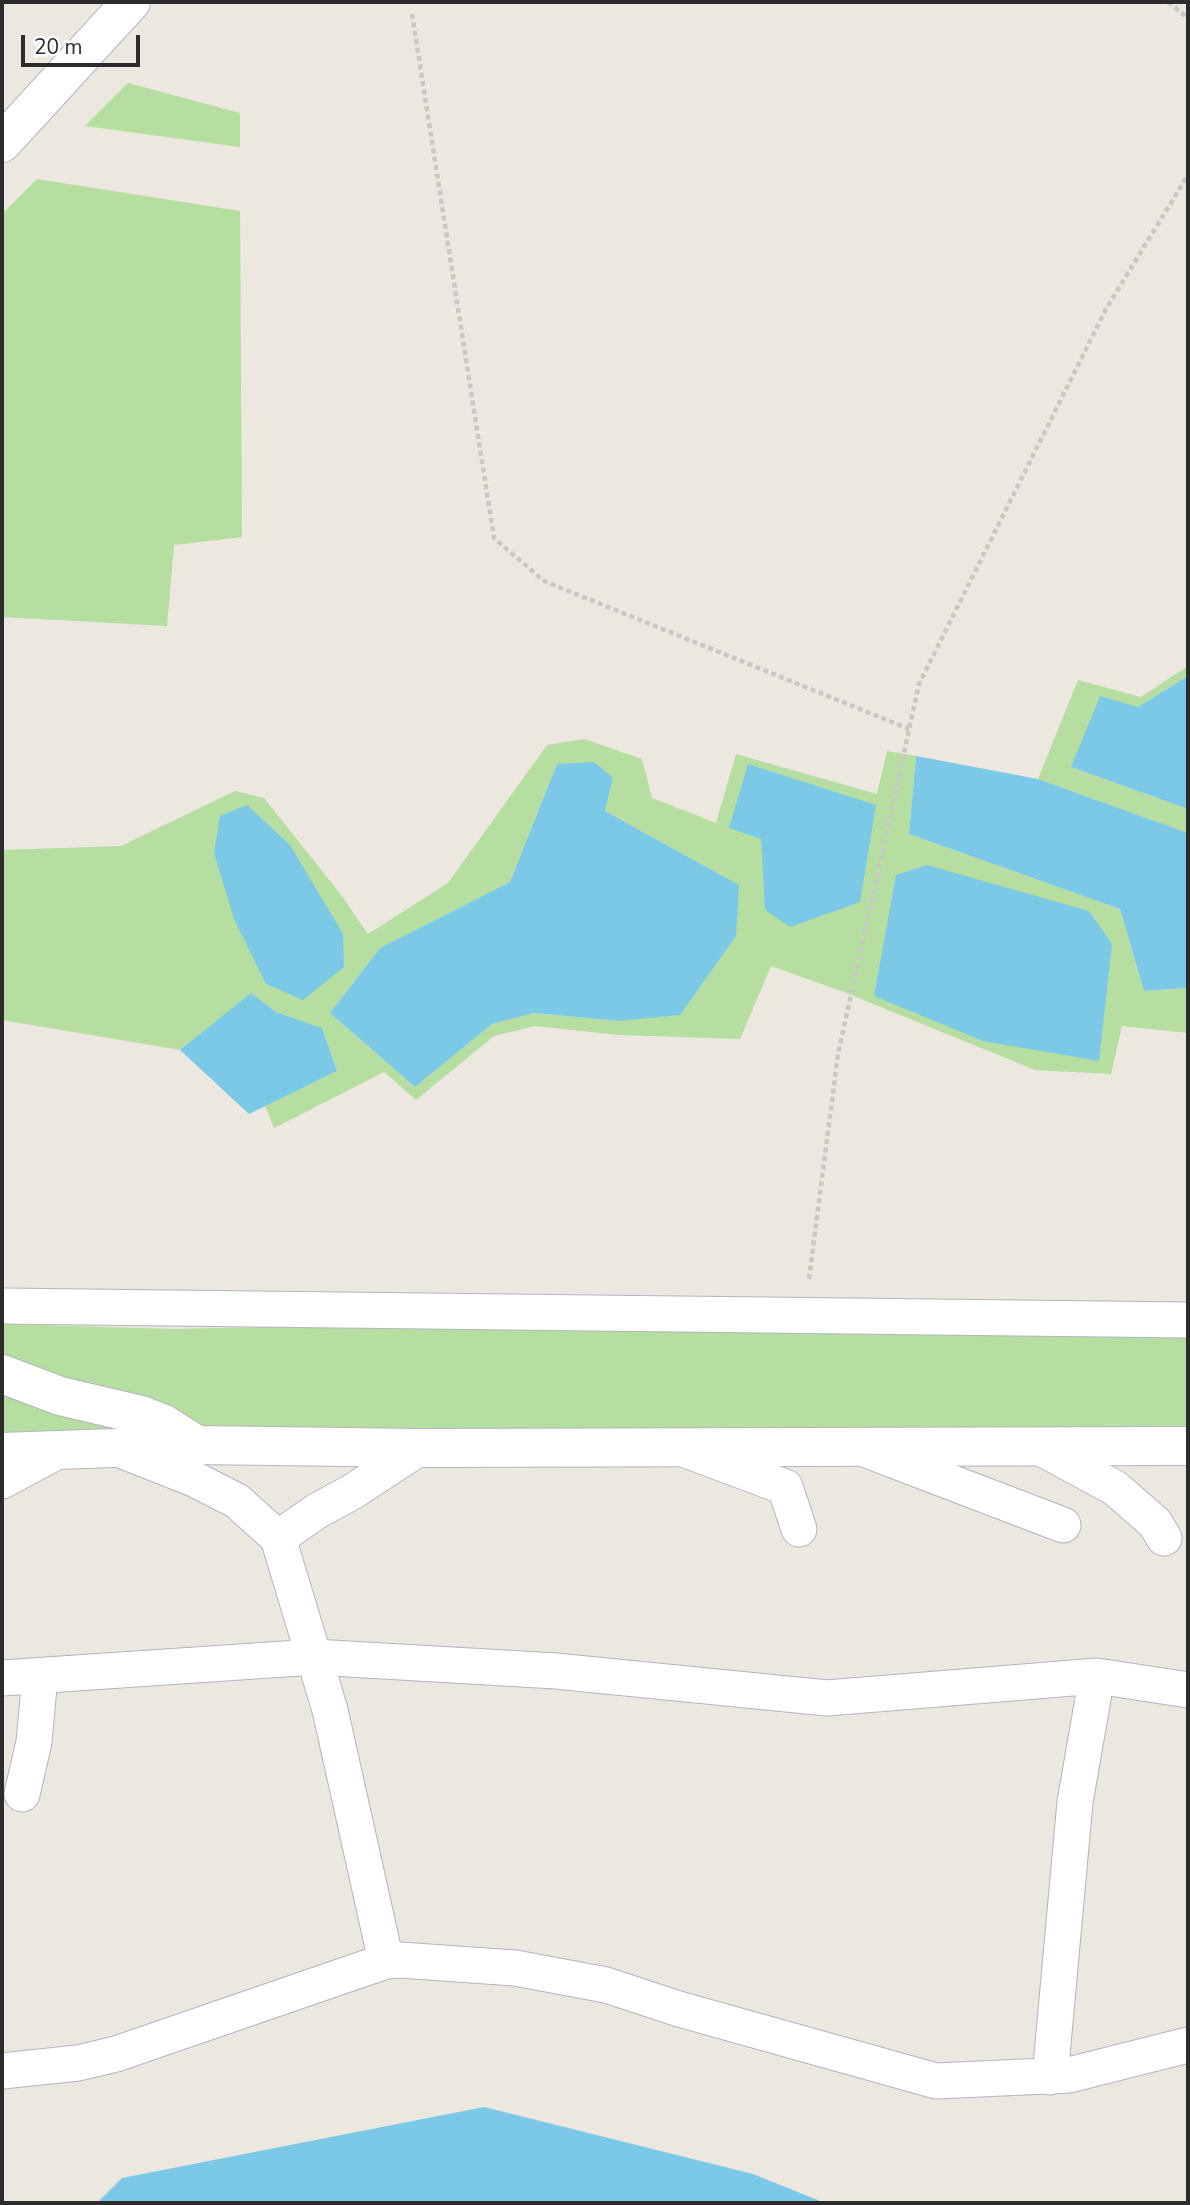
<!DOCTYPE html>
<html>
<head>
<meta charset="utf-8">
<style>
	body { margin:0 }
	#map { position:relative; width:1190px; height:2205px; overflow:hidden; background:#ece7df; font-family:"Nunito Sans",sans-serif }
	canvas { display:block }
	.frame { position:absolute; inset:0; border:4px solid #2c2c2c; pointer-events:none }
	.scale { position:absolute; left:21px; top:35px; width:119px; height:32px; box-sizing:border-box; border:4px solid #2c2c2c; border-top:0; padding-left:9px; font-size:21px; line-height:24px; white-space:nowrap; color:#2c2c2c; -webkit-text-stroke:5px #fff; paint-order:stroke }
</style>
</head>
<body>
<div id="map">
<canvas width="1190" height="2205"></canvas>
<div class="frame"></div>
<div class="scale">20 m</div>
</div>
<script>
const g = document.querySelector('canvas').getContext('2d');
g.lineJoin = 'round';
function paint(path, color) {
  g.fillStyle = color;
  g.fill(path, 'evenodd');
}
function toPath(rows) {
  const path = new Path2D();
  for (const r of rows) {
    path.moveTo(r[0], r[1]);
    for (let i = 2; i < r.length; i += 2) path.lineTo(r[i], r[i + 1]);
  }
  return path;
}
function strokePath(path, color, width, dash) {
  g.strokeStyle = color;
  g.lineWidth = width;
  g.lineCap = dash ? 'butt' : 'round';
  g.setLineDash(dash || []);
  g.stroke(path);
}
const green = toPath([
	[128,83,240,113,240,147,85,126],
	[37,179,240,211,242,537,174,545,167,626,2,617,2,214],
	[1188,666,1188,676,1138,707,1071,767,1188,809,1188,833,1038,779,1078,680,1141,697],
	[584,739,642,759,652,798,716,823,736,754,877,794,887,751,916,756,909,834,1120,909,1144,991,1188,988,1188,1033,1122,1026,1111,1074,1035,1070,844,992,771,966,740,1039,619,1035,535,1026,494,1036,416,1100,384,1072,274,1128,265,1106,337,1071,322,1028,276,1012,251,994,180,1050,2,1020,2,850,121,846,235,791,264,798,342,896,368,934,448,883,547,745],
	[557,764,613,778,605,811,739,885,619,1021,534,1013,492,1024,415,1087,330,1013,380,948,510,882],
	[435,1323,1188,1328,1188,1426,790,1429,202,1429,2,1363,2,1324,174,1329],
	[2,1384,153,1432,2,1434]
]);
const water = toPath([
	[1188,676,1188,809,1071,767,1100,696,1138,707],
	[916,756,1038,779,1188,833,1188,988,1144,991,1120,909,909,834],
	[594,762,613,778,605,811,739,885,736,936,680,1015,619,1021,534,1013,492,1024,415,1087,330,1013,380,948,510,882,557,764],
	[748,764,876,805,860,902,790,927,765,910,761,839,729,828],
	[247,805,290,845,343,934,344,967,303,1000,266,984,234,919,214,853,220,816],
	[927,865,1089,911,1112,944,1099,1061,983,1041,874,996,896,875],
	[251,993,276,1012,322,1028,337,1071,249,1114,180,1050],
	[484,2107,753,2174,825,2203,97,2203,122,2178]
]);
const path = toPath([
	[1168,2,1188,18],
	[412,14,494,538,544,581,909,729],
	[809,1279,838,1054,919,684,1106,309,1188,175]
]);
const street = toPath([
	[2,1306,1188,1320],
	[1037,1446,1115,1488,1155,1523,1164,1538],
	[118,1449,194,1479,237,1501,278,1538,330,1710,386,1961,400,1960,515,1968,606,1985,679,2009,936,2081,1069,2075,1188,2045],
	[864,1449,1063,1525],
	[686,1450,785,1487,799,1529],
	[2,1481,60,1450],
	[278,1538,317,1511,352,1492,419,1448],
	[1097,1676,1188,1690],
	[2,1678,314,1657,556,1671,827,1698,1097,1676,1075,1802,1050,2077],
	[22,1794,34,1742,40,1676],
	[2,2071,78,2063,116,2054,386,1961]
]);
const secondary = toPath([
	[2,143,131,2],
	[2,1374,60,1396,141,1415,164,1424,197,1445],
	[2,1452,197,1445,419,1448,1188,1446]
]);
paint(green, '#b5dea0');
paint(water, '#7bc9e6');
strokePath(street, '#b3b5be', 37);
strokePath(secondary, '#b3b5be', 40);
strokePath(path, '#c8c8c8', 4.5, [5, 3.5]);
strokePath(street, '#fff', 35);
strokePath(secondary, '#fff', 38);
</script>
</body>
</html>
